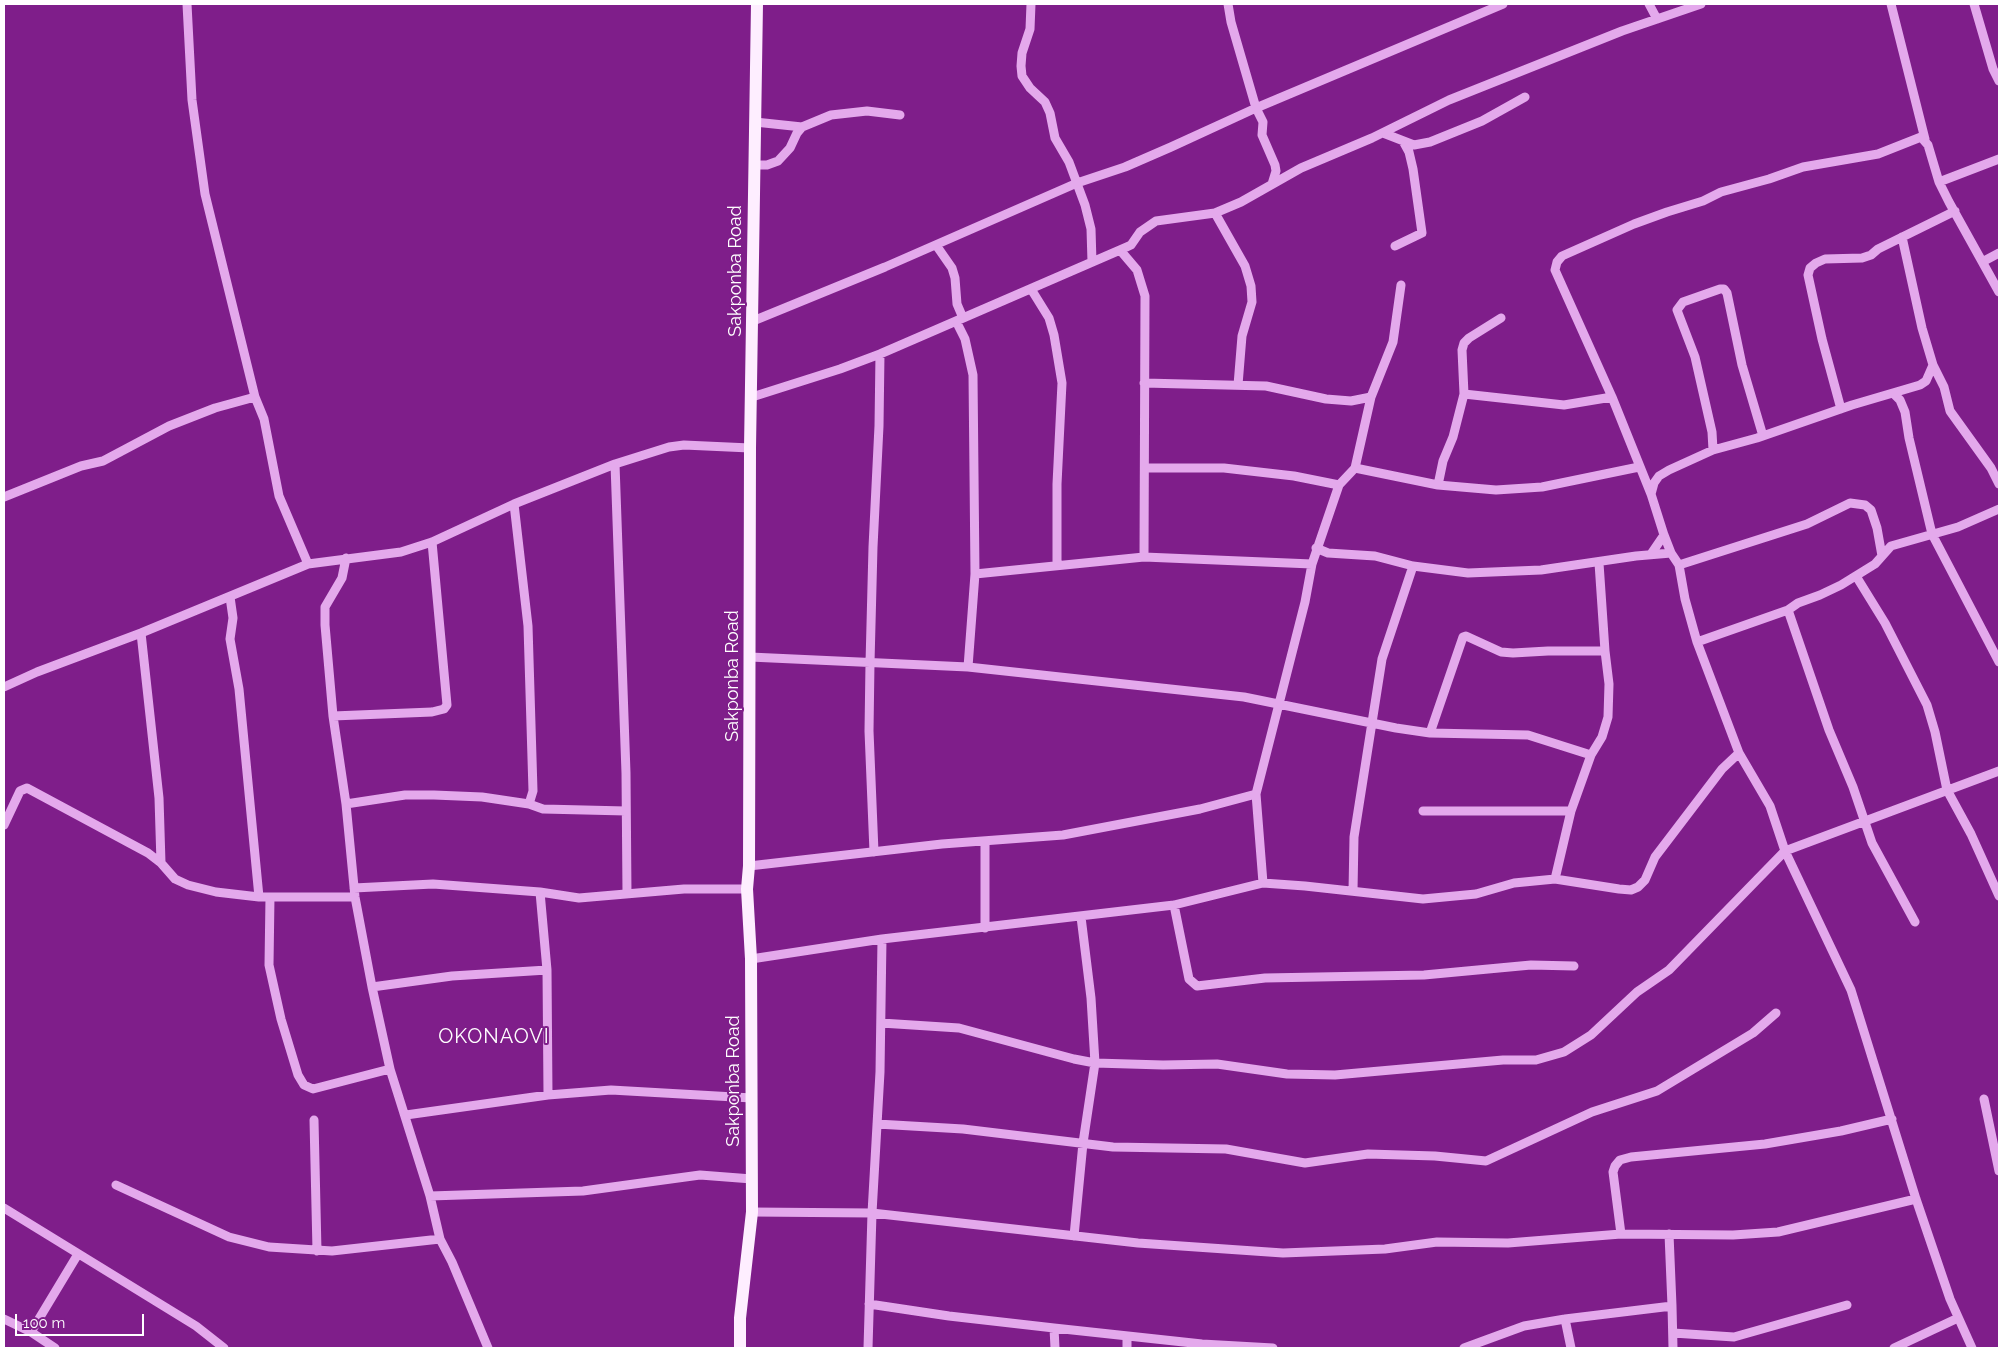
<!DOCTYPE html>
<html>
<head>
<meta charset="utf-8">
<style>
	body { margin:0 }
	#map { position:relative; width:2003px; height:1352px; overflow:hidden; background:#7f1e8a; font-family:Raleway,sans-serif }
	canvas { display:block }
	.frame { position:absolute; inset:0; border:5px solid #fff; pointer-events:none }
	.scale { position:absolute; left:15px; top:1314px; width:129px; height:22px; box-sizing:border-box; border:2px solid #fff; border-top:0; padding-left:6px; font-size:15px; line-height:18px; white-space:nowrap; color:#fff; -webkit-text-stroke:4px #7f1e8a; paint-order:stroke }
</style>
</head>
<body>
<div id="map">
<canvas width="2003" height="1352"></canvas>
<div class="frame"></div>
<div class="scale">100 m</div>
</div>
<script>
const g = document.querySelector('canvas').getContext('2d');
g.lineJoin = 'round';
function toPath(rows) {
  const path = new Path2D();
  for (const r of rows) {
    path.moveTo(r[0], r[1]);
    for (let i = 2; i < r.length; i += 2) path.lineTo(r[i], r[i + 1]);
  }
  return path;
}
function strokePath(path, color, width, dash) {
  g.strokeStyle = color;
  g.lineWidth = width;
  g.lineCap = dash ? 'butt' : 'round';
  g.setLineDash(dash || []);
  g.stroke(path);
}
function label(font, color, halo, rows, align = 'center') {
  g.font = font + ' Raleway,sans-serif';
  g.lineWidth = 4;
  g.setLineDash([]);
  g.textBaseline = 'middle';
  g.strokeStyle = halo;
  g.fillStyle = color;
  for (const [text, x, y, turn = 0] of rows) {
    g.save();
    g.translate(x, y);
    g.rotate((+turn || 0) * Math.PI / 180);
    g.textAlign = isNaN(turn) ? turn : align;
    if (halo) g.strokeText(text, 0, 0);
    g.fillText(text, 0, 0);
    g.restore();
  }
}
const minor = toPath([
	[187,4,192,100,205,194,255,397,264,419,279,496,308,564],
	[1031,4,1030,29,1022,53,1021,66,1022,76,1030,88,1045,102,1050,113,1055,138,1069,162,1085,205,1091,229,1092,262],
	[1228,4,1231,22,1256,108,1263,122,1262,135,1275,165,1276,171,1272,184],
	[1649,4,1657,19],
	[1891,4,1925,139],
	[1974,4,1993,69,1999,81],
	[755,122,802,127],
	[1383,133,1414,145,1430,142,1482,121,1525,97],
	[754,165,767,165,778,161,790,148,797,133,802,127,831,115,867,111,900,115],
	[1939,182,1999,159],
	[1215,213,1245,266,1251,286,1252,302,1242,336,1238,385],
	[1902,237,1922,328,1933,365,1944,387,1950,411,1991,468,1999,484],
	[936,245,952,268,955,278,957,304,963,318],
	[1395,246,1422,233,1413,169,1409,152,1403,141],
	[1120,250,1137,270,1145,296,1144,557],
	[1984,261,1999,253],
	[1031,289,1049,318,1054,335,1062,383,1057,484,1057,565],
	[753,321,885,267,1077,183,1125,167,1171,147,1256,108,1503,4],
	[956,321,965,339,973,375,975,574,968,667],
	[1144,383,1266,386,1326,399,1351,401,1371,397],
	[1464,394,1564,405,1612,397],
	[1894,394,1900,400,1905,412,1909,438,1932,534,1999,662],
	[752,397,840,369,880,354,1120,250,1131,245,1140,232,1156,221,1215,213,1241,202,1301,168,1372,138,1449,100,1622,31,1701,4],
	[1841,409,1822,339,1808,275,1810,268,1816,263,1825,259,1862,258,1871,255,1878,249,1955,211],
	[1713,450,1712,432,1695,357,1677,310,1683,302,1720,289,1724,289,1727,293,1742,365,1763,436],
	[615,464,626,773,627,894],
	[1145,468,1224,468,1294,476,1339,485],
	[1355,468,1438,485,1496,490,1542,487,1639,467],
	[1438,485,1443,461,1453,437,1464,394,1462,350,1464,343,1469,338,1501,318],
	[1651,494,1654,483,1659,476,1669,470,1713,450,1757,438,1852,405,1920,385,1926,381,1933,365],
	[4,497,81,466,103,461,169,426,215,408,255,397],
	[1316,548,1328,553,1375,556,1413,566,1468,573,1541,570,1636,556,1671,553],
	[1651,554,1664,535],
	[346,558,342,578,325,607,325,625,333,716,346,804,355,897,372,987,390,1069,430,1196,440,1239,452,1262,488,1348],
	[1599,563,1605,651,1609,684,1608,717,1602,737,1591,755,1571,811,1555,879,1619,889,1631,890,1638,887,1645,880,1655,857,1722,769,1739,753],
	[1312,564,1339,485,1355,468,1371,397,1393,342,1401,285],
	[1679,565,1807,524,1850,503,1865,505,1871,510,1877,528,1882,556],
	[975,574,1144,557,1312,564,1305,602,1256,794,1263,883],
	[1856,576,1885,623,1927,705,1935,732,1947,790,1971,834,1999,896],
	[230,597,233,618,230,639,239,689,259,897],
	[1788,610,1829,730,1853,787,1872,843,1915,922],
	[141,633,159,798,161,863],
	[1697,642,1788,610,1798,603,1820,595,1841,585,1875,564,1891,546,1958,527,1999,509],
	[750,657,968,667,1244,697,1396,728,1430,733,1528,735,1591,755],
	[4,687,37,672,141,633,308,564,401,552,432,542,514,504,615,464,669,447,684,445,750,448],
	[333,716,432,712,444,709,447,705,432,542],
	[1430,733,1463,637,1466,636,1501,652,1513,653,1548,651,1605,651],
	[346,804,405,795,434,795,482,797,529,804,533,791,528,626,514,504],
	[529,804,543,809,626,811],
	[1423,811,1571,811],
	[4,825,20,791,27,788,148,853,161,863,175,879,188,885,216,892,259,897,355,897],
	[874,852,869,731,870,663,873,547,879,426,880,354],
	[749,866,942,844,1063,835,1200,809,1256,794],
	[354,888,433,884,540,892,579,898,684,889,747,889],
	[1353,891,1354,837,1382,659,1413,566],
	[540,892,547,970],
	[270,897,269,965,281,1019,298,1075,304,1085,313,1089,390,1069],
	[1174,905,1189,979,1197,986,1265,978,1424,975,1531,965,1574,966],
	[985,928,985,841],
	[751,959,882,939,1174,905,1263,883,1305,886,1423,899,1476,894,1514,883,1555,879],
	[372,987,452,976,547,970,548,1095],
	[881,1023,959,1028,1074,1059,1095,1063,1163,1065,1217,1064,1287,1074,1335,1075,1503,1060,1536,1060,1564,1052,1591,1035,1637,992,1669,970,1785,851,1999,771],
	[1984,1099,1999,1171],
	[406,1115,548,1095,611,1090,752,1098],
	[314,1120,317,1251],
	[877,1124,963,1129,1113,1147,1226,1149,1305,1163,1368,1154,1435,1156,1486,1161,1592,1112,1657,1091,1753,1033,1776,1013],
	[116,1185,229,1237,269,1247,332,1251,440,1239],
	[430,1196,583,1191,700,1175,752,1179],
	[4,1208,196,1326,224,1348],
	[752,1212,872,1213,1138,1243,1283,1253,1385,1249,1437,1242,1508,1243,1621,1234,1733,1235,1778,1232,1916,1199],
	[1621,1234,1613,1172,1615,1166,1620,1160,1631,1157,1765,1144,1841,1131,1892,1119],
	[1669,1234,1672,1306],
	[1074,1236,1083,1143,1095,1063,1091,998,1081,917],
	[869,1304,949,1316,1054,1328,1202,1344,1273,1348],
	[4,1319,31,1332,55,1348],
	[1565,1319,1571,1348],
	[1054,1328,1055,1348],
	[31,1332,78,1254],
	[1673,1333,1734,1337,1847,1305],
	[868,1348,872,1213,880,1072,882,939],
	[1127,1348,1127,1336],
	[1464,1348,1524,1326,1565,1319,1672,1306,1673,1348],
	[1894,1348,1958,1318],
	[1972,1348,1950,1299,1916,1199,1851,990,1785,851,1770,806,1739,753,1697,642,1685,599,1679,565,1671,553,1664,535,1651,494,1612,397,1555,270,1557,262,1562,256,1634,224,1667,212,1703,201,1721,192,1769,179,1803,167,1878,154,1921,137,1928,145,1939,182,1949,202,1999,292]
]);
const major = toPath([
	[740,1348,740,1318,752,1212,751,959,747,889,749,866,750,448,757,4]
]);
const streetNames = [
	["Sakponba Road",736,271,-90],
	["Sakponba Road",733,676,-90],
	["Sakponba Road",734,1081,-90]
];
const quarterNames = [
	["OKONAOVI",494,1037]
];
strokePath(minor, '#e4a9ec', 9);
strokePath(major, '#feeeff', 12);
label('18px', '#fff', '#7f1e8a', streetNames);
g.letterSpacing = '1px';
label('20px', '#fff', '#7f1e8a', quarterNames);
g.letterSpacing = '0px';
</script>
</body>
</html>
